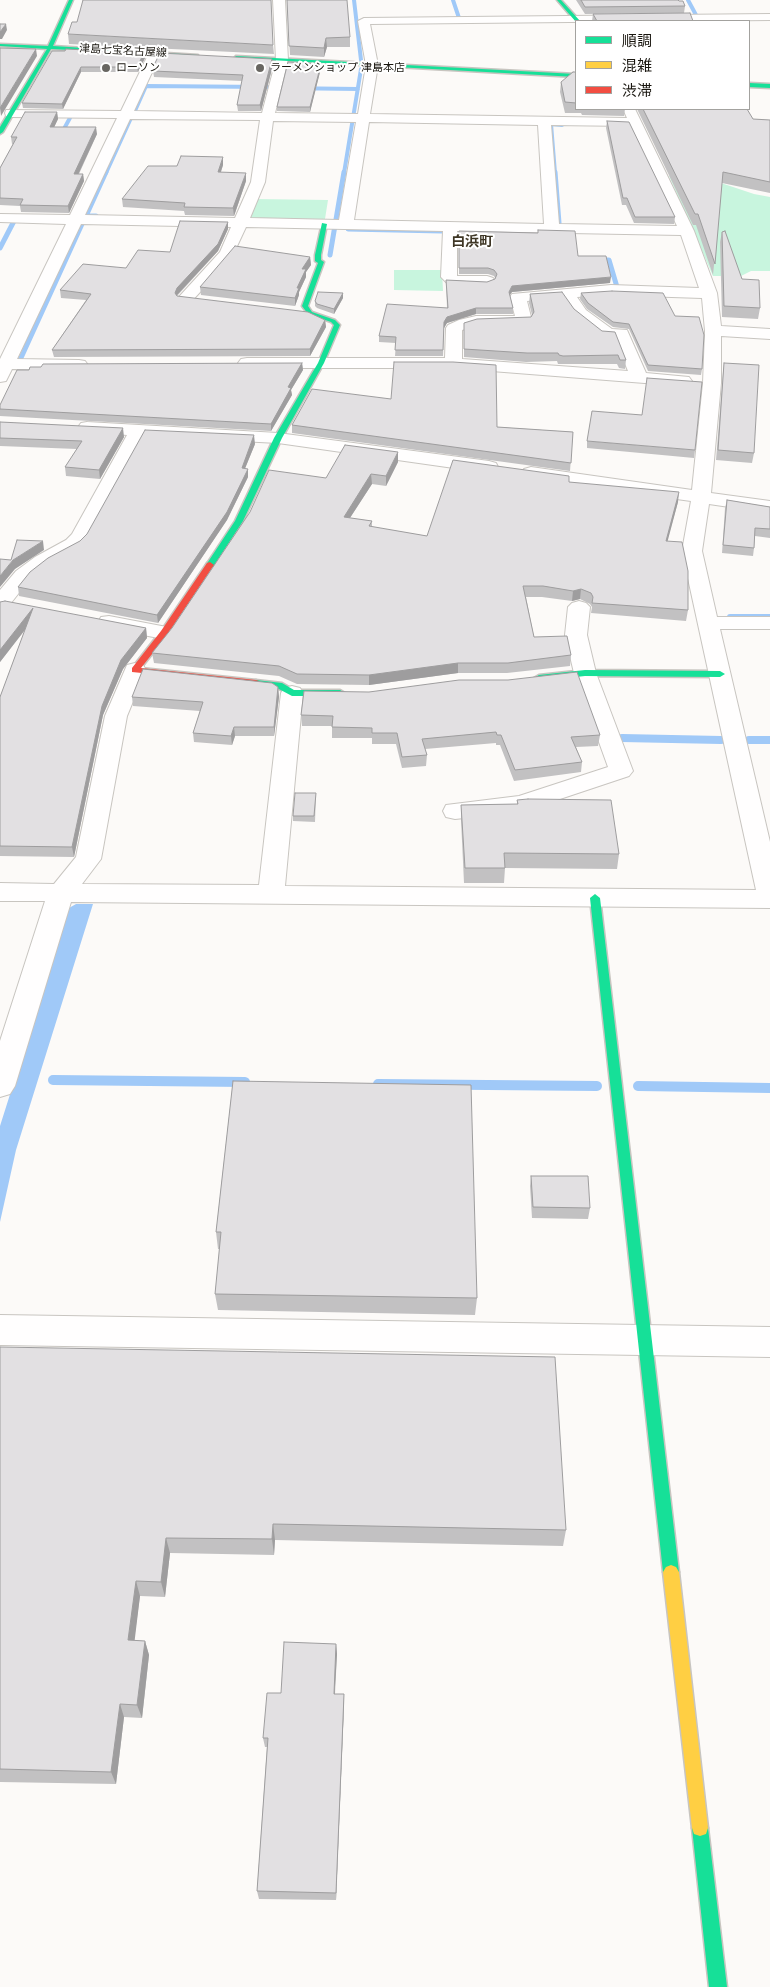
<!DOCTYPE html>
<html>
<head>
<meta charset="utf-8">
<style>
	body { margin:0 }
	#map { position:relative; width:770px; height:1987px; overflow:hidden; background:#fcfaf8; font-family:"Fira Sans","Noto Sans JP",sans-serif }
	canvas { display:block }
	.legend { position:absolute; left:575px; top:20px; width:175px; height:90px; box-sizing:border-box; background:#fff; border:1px solid #a3a29f; margin:0; padding:6px 9px; list-style:none; font-size:15px; color:#19160f }
	.legend li { display:flex; align-items:center; gap:10px; height:25px }
	.legend b { width:25px; border:1px solid #a3a29f }
</style>
</head>
<body>
<div id="map">
<canvas width="770" height="1987"></canvas>
<ul class="legend">
<li><b style="height:6px;background:#16e098"></b>順調</li>
<li><b style="height:6px;background:#ffcf43"></b>混雑</li>
<li><b style="height:6px;background:#f24e42"></b>渋滞</li>
</ul>
</div>
<script>
const g = document.querySelector('canvas').getContext('2d');
g.lineJoin = 'round';
function paint(path, color) {
  g.fillStyle = color;
  g.fill(path, 'evenodd');
}
function toPath(rows) {
  const path = new Path2D();
  for (const r of rows) {
    path.moveTo(r[0], r[1]);
    for (let i = 2; i < r.length; i += 2) path.lineTo(r[i], r[i + 1]);
  }
  return path;
}
function strokePath(path, color, width, dash) {
  g.strokeStyle = color;
  g.lineWidth = width;
  g.lineCap = dash ? 'butt' : 'round';
  g.setLineDash(dash || []);
  g.stroke(path);
}
function label(font, color, halo, rows, align = 'center') {
  g.font = font + ' "Fira Sans","Noto Sans JP",sans-serif';
  g.lineWidth = 4;
  g.setLineDash([]);
  g.textBaseline = 'middle';
  g.strokeStyle = halo;
  g.fillStyle = color;
  for (const [text, x, y, turn = 0] of rows) {
    g.save();
    g.translate(x, y);
    g.rotate((+turn || 0) * Math.PI / 180);
    g.textAlign = isNaN(turn) ? turn : align;
    if (halo) g.strokeText(text, 0, 0);
    g.fillText(text, 0, 0);
    g.restore();
  }
}
const green = toPath([
	[669,176,720,179,721,183,754,194,770,197,770,271,751,271,741,276,713,276],
	[254,199,328,200,325,219,245,218],
	[394,270,442,270,443,291,394,290]
]);
const water = toPath([
	[76,904,93,904,16,1150,0,1222,0,1126,69,908]
]);
const streamFar4 = toPath([
	[354,0,361,60],
	[453,0,459,18],
	[688,0,696,15],
	[279,88,358,89],
	[134,113,146,86,268,87],
	[59,138,71,116],
	[106,173,131,118],
	[344,173,361,69],
	[555,173,551,124,562,125]
]);
const streamFar3 = toPath([
	[555,172,559,223],
	[96,216,86,216,106,172],
	[348,229,442,231],
	[460,231,548,233],
	[0,248,14,221],
	[330,255,344,172],
	[597,260,609,260,617,287],
	[20,360,82,224]
]);
const streamFar2 = toPath([
	[730,617,770,617]
]);
const streamFar1 = toPath([
	[622,738,721,740],
	[749,740,770,740]
]);
const stream = toPath([
	[53,1080,245,1082],
	[378,1084,597,1086],
	[638,1086,770,1088]
]);
const street = toPath([
	[273,0,285,0,288,60,275,113,358,114,366,65,358,21,364,18,770,14,770,20,370,24,378,65,370,114,627,118,623,109,635,109,694,231,717,293,721,326,770,329,770,339,721,336,721,383,711,493,770,501,770,513,709,504,702,551,717,617,770,617,770,629,720,629,770,842,770,908,71,902,15,1086,10,1094,0,1097,0,1041,45,901,0,901,0,883,54,884,76,857,105,716,127,665,135,663,143,665,146,670,127,716,101,859,82,884,259,885,281,693,284,688,292,686,300,688,303,693,285,886,756,890,682,551,691,501,531,479,524,477,522,473,524,469,531,467,692,490,703,383,705,331,702,298,611,295,577,297,586,310,612,329,627,330,646,373,689,377,692,381,689,385,683,386,453,368,247,368,241,367,238,363,241,359,247,358,445,358,446,328,448,325,459,320,476,316,515,316,510,297,512,294,611,285,699,288,681,235,457,231,457,276,487,276,493,278,495,281,493,284,487,286,454,286,448,284,441,277,443,231,246,227,232,257,191,302,185,304,179,302,177,299,220,252,231,227,81,224,17,359,79,360,85,361,88,365,85,369,79,370,12,369,6,381,0,382,0,359,66,224,0,222,0,214,70,215,117,118,11,117,6,116,5,113,6,110,121,111,149,53,155,49,161,53,134,111,262,113,276,60,273,0],
	[130,119,260,120,251,182,235,218,85,215,130,119],
	[273,121,356,122,339,220,250,218,265,182,273,121],
	[369,122,538,125,544,224,354,220,369,122],
	[551,125,630,126,677,226,559,224,551,125],
	[562,298,574,316,602,338,615,339,628,371,462,359,462,330,476,326,530,324,532,321,527,301,562,298],
	[87,422,278,433,489,461,496,463,498,467,496,471,489,473,278,443,145,436,87,541,80,548,49,565,30,579,7,608,0,610,0,590,16,571,35,557,66,540,72,534,127,435,81,431,78,427,81,423,87,422],
	[579,601,586,603,590,607,587,635,596,673,633,771,629,776,521,812,455,819,446,817,443,811,446,805,519,796,608,767,574,673,565,635,568,607,572,603,579,601],
	[109,616,172,628,175,633,172,638,164,639,101,627,98,622,101,617,109,616],
	[0,1315,770,1327,770,1357,0,1345,0,1315]
]);
const fast = toPath([
	[69,0,73,0,53,46,198,55,196,56,51,49,3,132,0,134,0,127,47,49,0,46,0,44,48,46,69,0],
	[557,0,561,0,580,21,576,22,557,0],
	[236,56,576,74,576,77,234,58,236,56],
	[749,83,770,84,770,88,749,87,749,83],
	[322,223,327,224,321,255,321,260,324,262,308,306,312,312,335,320,340,325,324,363,282,438,243,521,213,567,207,567,206,565,235,521,274,438,318,363,334,325,331,322,308,314,302,306,318,263,315,261,315,255,322,223],
	[585,670,720,671,725,674,720,677,585,676,539,681,534,678,539,675,585,670],
	[256,680,282,683,294,690,340,690,345,693,340,696,292,696,277,688,253,685,253,681,256,680],
	[595,894,600,898,679,1572,676,1577,671,1579,666,1577,663,1572,590,898,595,894],
	[700,1820,706,1822,708,1828,727,1987,709,1987,692,1828,694,1822,700,1820]
]);
const slow = toPath([
	[671,1565,676,1567,679,1572,708,1828,706,1834,700,1836,694,1834,692,1828,663,1572,666,1567,671,1565]
]);
const jam = toPath([
	[210,562,214,565,167,635,141,668,256,680,259,681,259,685,132,672,132,668,161,631,207,563,210,562]
]);
const wall = toPath([
	[287,0,350,37,350,47,327,47,324,57,290,55],
	[576,0,678,0,685,6,684,13,585,14],
	[593,14,693,21,592,21],
	[68,34,273,45,274,54,69,44],
	[65,51,144,53,145,58,138,72,81,72,63,109,23,108,22,103],
	[321,64,321,68,310,112,277,111,277,107],
	[273,65,261,111,238,111,237,105,242,81,154,77,153,71,153,67],
	[576,72,576,109,625,109,624,116,582,115,581,113,565,113,560,92,561,82],
	[637,109,747,109,753,119,770,120,770,193,722,183,713,275,696,225,693,225],
	[57,112,58,119,54,127,97,134,79,174,83,174,84,181,69,213,21,212,20,206,0,205,0,168,13,144,12,144,11,137],
	[607,121,675,217,674,224,634,223,626,205,622,205,606,128],
	[223,157,223,165,221,172,246,181,234,216,185,215,184,211,123,207,122,199,177,166],
	[228,222,228,229,218,251,177,296,325,320,326,327,310,356,54,357,52,350,86,300,61,298,60,290,126,268,170,252],
	[459,231,578,256,610,283,512,292,510,295,513,308,513,314,476,314,447,323,444,328,443,356,395,356,396,343,379,342,379,336,447,308,446,280,487,282,495,279,495,278,494,276,488,274,459,274],
	[722,232,742,279,760,308,758,319,722,317,720,242],
	[310,257,311,265,306,272,306,277,299,292,299,295,295,306,201,295,200,287],
	[343,293,343,298,334,314,317,308,315,306,315,301],
	[581,293,702,369,701,375,648,371,629,329,613,327,587,309,580,299],
	[530,294,574,309,626,360,625,369,619,368,617,364,558,364,557,361,526,362,464,357,464,323,531,317,532,315,529,303],
	[302,363,303,370,291,390,292,395,271,431,0,416,0,409,29,370,41,367],
	[724,363,754,453,752,463,716,460,723,372],
	[0,422,124,437,100,479,66,476,65,467,77,449,0,446],
	[292,425,497,427,573,432,570,471,292,433],
	[587,441,695,450,694,458,587,448],
	[255,444,245,468,248,477,227,520,158,623,19,596,18,587],
	[398,452,398,462,386,486,372,484,350,518,372,521,372,527,427,536,569,482,678,502,667,541,688,610,686,621,591,613,592,607,590,604,580,599,572,601,542,597,526,597,534,637,571,655,570,666,507,673,458,673,369,685,297,684,279,676,154,663,152,653,326,478],
	[727,500,770,507,770,538,755,536,754,548,753,556,722,553,725,508],
	[0,602,146,628,147,638,123,669,103,715,74,857,0,856,0,697,25,630,0,662],
	[278,687,279,697,274,736,235,736,232,745,194,742,193,733,200,711,133,706,132,697],
	[304,691,600,735,598,746,576,747,582,762,581,772,514,781,500,745,496,745,496,743,425,749,427,755,426,766,402,768,396,744,372,744,372,738,332,738,332,726,302,726,301,715],
	[316,793,315,822,293,821,293,816],
	[517,800,619,854,617,869,505,868,504,883,464,883,461,820,461,805,517,804],
	[233,1081,477,1298,475,1315,218,1310,215,1294,220,1249,218,1249,216,1232],
	[531,1176,590,1208,588,1219,532,1218,530,1186],
	[0,1347,566,1530,563,1546,275,1540,274,1555,170,1553,165,1597,140,1596,134,1640,145,1641,149,1655,142,1718,124,1717,116,1784,0,1782],
	[336,1644,337,1654,335,1694,344,1694,344,1704,336,1900,259,1899,257,1891,267,1747,265,1747,263,1738]
]);
const shadedWall = toPath([
	[6,24,7,30,2,39,0,39,0,32],
	[326,38,327,47,324,57,324,48],
	[36,49,37,56,1,116,0,108],
	[144,53,145,58,138,72,137,67],
	[272,59,273,65,261,111,260,105],
	[321,64,321,68,310,112,310,107],
	[81,67,81,72,63,109,62,104],
	[57,112,58,119,51,134,50,127],
	[96,127,97,134,75,181,74,174],
	[223,157,223,165,218,180,218,172],
	[246,173,246,181,234,216,233,208],
	[83,174,84,181,69,213,68,206],
	[228,222,228,229,218,251,177,295,175,300,175,293,177,288],
	[310,257,311,265,306,272,306,277,299,292,299,295,295,306,295,298,302,269],
	[611,277,610,283,512,292,508,297,509,292,512,286],
	[343,293,343,298,334,314,334,309],
	[476,308,476,314,447,323,444,328,444,322,447,317],
	[325,320,326,327,310,356,310,349],
	[302,363,303,370,291,390,292,395,271,431,271,424,288,387],
	[123,428,124,437,100,479,99,470],
	[254,435,255,444,242,476,242,468],
	[398,452,398,462,386,486,386,476],
	[248,469,248,477,227,520,158,623,157,615],
	[371,474,372,484,344,527,344,517],
	[679,492,678,502,665,551,666,541],
	[43,541,44,550,15,569,0,587,0,576,13,560],
	[581,589,580,599,572,601,573,591],
	[33,608,34,618,0,662,0,650],
	[146,628,147,638,123,669,103,715,74,857,72,847,102,706,121,660],
	[458,663,458,673,369,685,369,675],
	[278,687,279,697,274,736,274,727],
	[234,727,235,736,232,745,231,736],
	[273,1524,275,1540,274,1555,272,1539],
	[166,1538,170,1553,165,1597,161,1582],
	[136,1581,140,1596,133,1654,128,1640],
	[145,1641,149,1655,142,1718,137,1705],
	[336,1644,337,1654,334,1703,334,1694],
	[344,1694,344,1704,336,1900,336,1893],
	[120,1704,124,1717,116,1784,111,1772]
]);
const building = toPath([
	[83,0,271,0,273,45,68,34,72,22,77,22,83,0],
	[287,0,347,0,350,37,326,38,324,48,289,46,287,0],
	[581,0,678,0,679,1,683,1,685,6,585,7,581,0],
	[690,13,693,21,597,21,593,14,690,13],
	[0,24,6,24,0,32,0,24],
	[0,48,36,49,0,108,0,48],
	[66,49,144,53,137,67,81,67,62,104,22,103,52,51,65,51,66,49],
	[160,53,272,59,260,105,237,105,243,75,153,71,155,67,153,67,160,53],
	[288,62,321,64,310,107,277,107,288,62],
	[573,72,576,72,576,103,565,102,561,82,573,72],
	[643,109,747,109,753,119,770,120,770,182,723,172,715,264,698,214,695,214,643,109],
	[25,112,57,112,50,127,96,127,74,174,83,174,68,206,20,205,23,199,0,198,0,168,17,137,11,137,25,112],
	[607,121,629,122,675,217,635,217,627,198,623,198,607,121],
	[181,156,223,157,218,172,246,173,233,208,184,207,185,203,122,199,148,166,177,166,181,156],
	[180,221,228,222,218,244,177,288,175,293,177,296,308,312,325,320,310,349,52,350,91,294,60,290,83,264,126,268,138,250,170,252,180,221],
	[538,230,575,231,578,256,606,256,611,277,512,286,509,292,513,308,476,308,447,317,444,322,443,350,395,350,396,337,379,336,387,304,448,308,446,280,487,282,495,279,497,274,494,270,488,268,459,268,459,231,538,233,538,230],
	[725,231,742,279,759,280,760,308,724,306,722,232,725,231],
	[235,246,310,257,302,269,306,269,297,288,299,288,295,298,200,287,235,246],
	[612,291,663,293,675,316,699,317,704,335,702,369,648,365,629,324,613,322,588,303,581,293,612,291],
	[318,292,343,293,334,309,317,304,315,301,318,292],
	[562,292,574,309,602,331,615,332,626,360,620,360,618,355,563,356,559,355,558,353,527,353,464,349,464,323,477,319,531,317,534,312,530,294,562,292],
	[394,362,453,362,496,365,497,427,573,432,571,463,292,425,312,389,391,399,394,362],
	[302,363,288,387,291,388,271,424,0,409,0,405,17,370,29,370,30,367,41,367,43,364,302,363],
	[724,363,759,365,754,453,718,450,724,363],
	[647,378,702,382,695,450,587,441,592,411,642,415,647,378],
	[0,422,123,428,99,470,65,467,82,441,0,438,0,422],
	[145,430,254,435,242,468,248,469,227,512,157,615,18,587,30,572,48,558,80,541,87,534,145,430],
	[345,445,398,452,386,476,371,474,344,517,372,521,369,526,427,536,453,460,569,476,569,482,679,492,666,541,682,542,688,571,688,610,592,603,593,597,591,593,581,589,573,591,543,586,523,586,534,637,567,636,571,655,508,663,458,663,369,675,297,674,279,666,152,653,172,628,250,512,269,470,326,478,345,445],
	[727,500,770,507,770,529,755,528,754,548,723,545,727,500],
	[17,540,43,541,13,560,0,576,0,559,11,560,17,540],
	[5,601,146,628,121,660,102,706,72,847,0,846,0,697,33,608,0,650,0,602,5,601],
	[143,669,272,683,278,687,274,727,234,727,231,736,193,733,203,702,132,697,143,669],
	[577,672,600,735,571,737,582,762,515,770,501,735,497,735,496,732,422,739,427,755,402,757,397,733,372,733,372,728,332,727,333,716,301,715,304,691,369,692,459,680,508,680,577,672],
	[295,793,316,793,314,816,293,816,295,793],
	[528,799,611,800,619,854,504,853,505,868,465,868,461,805,518,804,517,800,528,799],
	[233,1081,471,1085,477,1298,215,1294,221,1232,216,1232,233,1081],
	[531,1176,588,1176,590,1208,533,1207,531,1176],
	[0,1347,555,1357,566,1530,273,1524,272,1539,166,1538,161,1582,136,1581,128,1640,145,1641,137,1705,120,1704,111,1772,0,1769,0,1347],
	[284,1642,336,1644,334,1694,344,1694,336,1893,257,1891,268,1738,263,1738,267,1693,281,1693,284,1642]
]);
const markers = [
	[106,68,5,"#686661"],
	[260,68,5,"#686661"]
];
const farStreetnames = [
	["津島七宝名古屋線",123,51,3]
];
const farPoinames = [
	["ローソン",116,68],
	["ラーメンショップ 津島本店",270,68]
];
const farQuarternames = [
	["白浜町",472,242]
];
paint(green, '#c8f5de');
paint(water, '#a0c9f8');
strokePath(streamFar4, '#a0c9f8', 4);
strokePath(streamFar3, '#a0c9f8', 5);
strokePath(streamFar2, '#a0c9f8', 6);
strokePath(streamFar1, '#a0c9f8', 8);
strokePath(stream, '#a0c9f8', 10);
strokePath(street, '#c8c5c0', 2);
strokePath(fast, '#c8c5c0', 3);
strokePath(slow, '#c8c5c0', 3);
strokePath(jam, '#c8c5c0', 3);
paint(street, '#fffefe');
paint(fast, '#16e098');
paint(slow, '#ffcf43');
paint(jam, '#f24e42');
paint(wall, '#c2c1c2');
paint(shadedWall, '#9e9d9e');
paint(building, '#e2e0e2');
strokePath(building, '#9e9d9e', 1);
for (const [x, y, r, color] of markers) {
  const dot = new Path2D();
  dot.arc(x, y, r, 0, 2 * Math.PI);
  g.fillStyle = color;
  g.fill(dot);
  strokePath(dot, '#fff', 2);
}
label('11px', '#19160f', '#fff', farStreetnames);
label('11px', '#19160f', '#fff', farPoinames, 'left');
label('bold 14px', '#3e3625', '#fff', farQuarternames);
</script>
</body>
</html>
